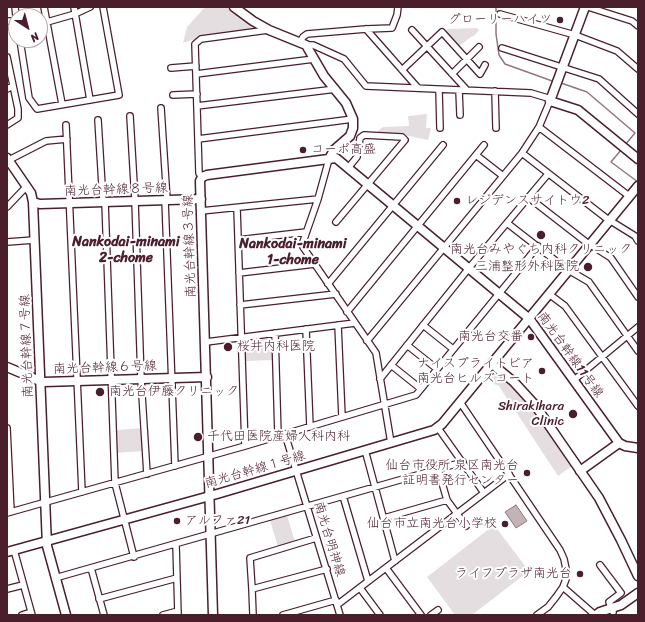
<!DOCTYPE html>
<html>
<head>
<meta charset="utf-8">
<style>
	body { margin:0 }
	#map { position:relative; width:645px; height:622px; overflow:hidden; background:#fff; font-family:Sriracha,sans-serif }
	canvas { display:block }
	.frame { position:absolute; inset:0; border:8px solid #4a1f2b; pointer-events:none }
	.north { position:absolute; left:8px; top:8px; width:40px; height:40px; box-sizing:border-box; background:#fff; border:1px solid #b7a5aa; border-radius:50%; rotate:144deg; font-size:11px; font-weight:700; line-height:16px; text-align:center; color:#4a1f2b }
	.north::after { content:''; display:block; margin:auto; width:14px; height:18px; background:#4a1f2b; clip-path:polygon(50% 0,100% 100%,50% 72%,0 100%) }
</style>
</head>
<body>
<div id="map">
<canvas width="645" height="622"></canvas>
<div class="frame"></div>
<div class="north">N</div>
</div>
<script>
const g = document.querySelector('canvas').getContext('2d');
g.lineJoin = 'round';
function paint(path, color) {
  g.fillStyle = color;
  g.fill(path, 'evenodd');
}
function toPath(rows) {
  const path = new Path2D();
  for (const r of rows) {
    path.moveTo(r[0], r[1]);
    for (let i = 2; i < r.length; i += 2) path.lineTo(r[i], r[i + 1]);
  }
  return path;
}
function strokePath(path, color, width, dash) {
  g.strokeStyle = color;
  g.lineWidth = width;
  g.lineCap = dash ? 'butt' : 'round';
  g.setLineDash(dash || []);
  g.stroke(path);
}
function label(font, color, halo, rows, align = 'center') {
  g.font = font + ' Sriracha,"Klee One",sans-serif';
  g.lineWidth = 4;
  g.setLineDash([]);
  g.textBaseline = 'middle';
  g.strokeStyle = halo;
  g.fillStyle = color;
  for (const [text, x, y, turn = 0] of rows) {
    g.save();
    g.translate(x, y);
    g.rotate((+turn || 0) * Math.PI / 180);
    g.textAlign = isNaN(turn) ? turn : align;
    if (halo) g.strokeText(text, 0, 0);
    g.fillText(text, 0, 0);
    g.restore();
  }
}
const green = toPath([
	[205,7,229,7,258,29,201,37,183,43,187,27],
	[477,28,479,30,474,36,471,37,458,47,444,32,448,29],
	[427,114,426,128,431,128,428,140,409,136,379,134,378,131,383,127,409,126,408,116],
	[271,338,273,340,274,360,246,361,244,344,248,341],
	[497,373,504,378,531,403,572,466,558,476,499,386,489,382],
	[143,428,145,451,117,453,116,430],
	[287,515,295,542,278,547,270,520],
	[494,525,529,571,472,615,455,615,427,577]
]);
const water = toPath([
	[516,505,527,521,516,528,505,512,516,505]
]);
const stream = toPath([
	[496,7,496,34,499,55,505,64,555,82],
	[561,83,587,92,635,133,625,145],
	[621,150,611,162,638,182]
]);
const street = toPath([
	[15,7,16,16],
	[44,7,62,104],
	[74,7,90,100],
	[588,7,632,21,638,26],
	[500,14,575,35,617,51,638,69],
	[7,21,16,21],
	[40,22,47,22,75,14,90,7],
	[366,29,418,88],
	[412,30,466,89],
	[20,40,29,98,37,109,119,95,103,7],
	[300,42,303,37,307,34,366,29,392,28,397,15,398,7],
	[306,45,313,45,344,59,366,86,531,93,551,99],
	[502,48,599,79,638,114],
	[7,57,18,109,18,118,7,125],
	[171,68,196,66],
	[402,70,442,32,480,74,485,65],
	[196,74,314,59],
	[452,74,479,47],
	[7,89,13,86],
	[439,90,440,128],
	[459,90,460,115],
	[495,91,496,128],
	[173,95,197,94],
	[197,106,336,89],
	[161,108,167,200],
	[130,116,135,201,141,379,147,474],
	[98,120,103,202],
	[66,125,82,492],
	[539,127,629,196],
	[198,139,353,119],
	[522,153,606,218,635,236,638,241],
	[476,155,503,176],
	[329,159,318,199,303,242,303,247,376,353,391,443],
	[7,161,46,141,67,139],
	[202,177,199,173,195,44,201,39,268,30],
	[528,197,586,242,611,258,638,297],
	[165,200,175,466],
	[105,202,115,483,134,557],
	[7,207,27,186],
	[237,208,245,446],
	[201,211,318,199],
	[336,222,405,140,402,137,364,135,360,138,357,157,348,168],
	[507,223,565,268,589,282,638,351],
	[238,240,306,232],
	[7,242,34,240],
	[239,273,315,264],
	[328,284,443,145],
	[549,294,565,306,638,406],
	[240,305,336,294],
	[347,312,484,145],
	[338,325,342,417],
	[423,325,453,349],
	[306,329,310,427],
	[275,333,278,436],
	[367,341,522,153,539,127,550,101],
	[206,342,355,323],
	[407,345,437,369],
	[391,365,421,389],
	[380,379,469,268,548,174],
	[574,380,638,327],
	[460,402,560,550,564,559,566,569,566,579,563,587,556,597,548,607,537,615],
	[7,428,11,512],
	[438,428,484,493],
	[285,434,340,615],
	[365,450,395,561],
	[438,469,447,500,466,526],
	[343,496,368,581],
	[7,513,245,446,416,395,538,246],
	[384,518,447,500],
	[176,544,178,615],
	[14,550,32,615],
	[600,565,621,593,609,602,613,612],
	[91,568,104,615],
	[386,568,421,615],
	[55,578,463,462],
	[563,587,595,615],
	[360,588,380,615],
	[7,589,23,585],
	[252,589,327,569],
	[99,599,177,578],
	[337,605,509,474],
	[22,615,31,612],
	[163,615,178,611],
	[253,615,252,589,250,558,316,538],
	[283,615,336,600],
	[431,615,438,610]
]);
const secondary = toPath([
	[234,7,253,21,269,30,306,45,324,76,346,103,353,119,353,128,350,136,334,150,329,159],
	[585,7,550,101,578,110,638,159],
	[7,158,31,193,33,202,47,546,66,615],
	[33,202,40,204,201,199],
	[492,364,514,382,535,405,599,498,621,540,638,576],
	[7,367,40,381,44,382,207,377],
	[580,471,619,443],
	[7,552,217,494,434,430,442,424,638,186],
	[213,615,200,181,202,177,207,175,336,158,526,316,531,321,619,443,625,446,638,448],
	[596,615,600,612,621,605,638,593]
]);
const markers = [
	[560,20,4,"#4a1f2b"],
	[303,150,4,"#4a1f2b"],
	[457,201,4,"#4a1f2b"],
	[541,235,5,"#4a1f2b"],
	[588,267,5,"#4a1f2b"],
	[531,337,4,"#4a1f2b"],
	[228,347,5,"#4a1f2b"],
	[542,371,4,"#4a1f2b"],
	[100,392,5,"#4a1f2b"],
	[573,414,5,"#4a1f2b"],
	[198,437,5,"#4a1f2b"],
	[527,473,4,"#4a1f2b"],
	[177,521,4,"#4a1f2b"],
	[505,524,4,"#4a1f2b"],
	[580,574,4,"#4a1f2b"]
];
const poiNames = [
	["グローリーハイツ",552,20],
	["コーポ高盛",311,150,"left"],
	["レジデンスサイトウ2",465,201,"left"],
	["南光台みやぐち内科クリニック",541,250,"center"],
	["三浦整形外科医院",579,267],
	["南光台交番",523,337],
	["桜井内科医院",237,347,"left"],
	["ナイスブライトピア",534,364],
	["南光台ヒルズコート",534,379],
	["南光台伊藤クリニック",109,392,"left"],
	["Shirakihara",564,407],
	["Clinic",564,422],
	["千代田医院産婦人科内科",207,437,"left"],
	["仙台市役所 泉区南光台",519,466],
	["証明書発行センター",519,481],
	["アルファ21",185,521,"left"],
	["仙台市立南光台小学校",497,524],
	["ライフプラザ南光台",572,574]
];
const streetNames = [
	["南光台幹線８号線",116,190,-2],
	["南光台幹線３号線",190,246,-92],
	["南光台幹線７号線",27,346,-92],
	["南光台幹線11号線",570,355,54],
	["南光台幹線６号線",105,368,-2],
	["南光台幹線１号線",255,470,-16],
	["南光台明神線",329,539,73]
];
const neighbourhoodNames = [
	["Nankodai-minami",126,242],
	["2-chome",126,258],
	["Nankodai-minami",293,244],
	["1-chome",293,260]
];
paint(green, '#e5dee0');
paint(water, '#c1b3b6');
strokePath(water, '#91787e', 1);
strokePath(stream, '#91787e', 1.5);
strokePath(street, '#4a1f2b', 8);
strokePath(secondary, '#4a1f2b', 11);
strokePath(street, '#fff', 5.5);
strokePath(secondary, '#fff', 8);
for (const [x, y, r, color] of markers) {
  const dot = new Path2D();
  dot.arc(x, y, r, 0, 2 * Math.PI);
  g.fillStyle = color;
  g.fill(dot);
  strokePath(dot, '#fff', 1.5);
}
label('13px', '#4a1f2b', '#fff', poiNames, 'right');
label('13px', '#4a1f2b', '#fff', streetNames);
label('bold 14px', '#4a1f2b', '#fff', neighbourhoodNames);
</script>
</body>
</html>
